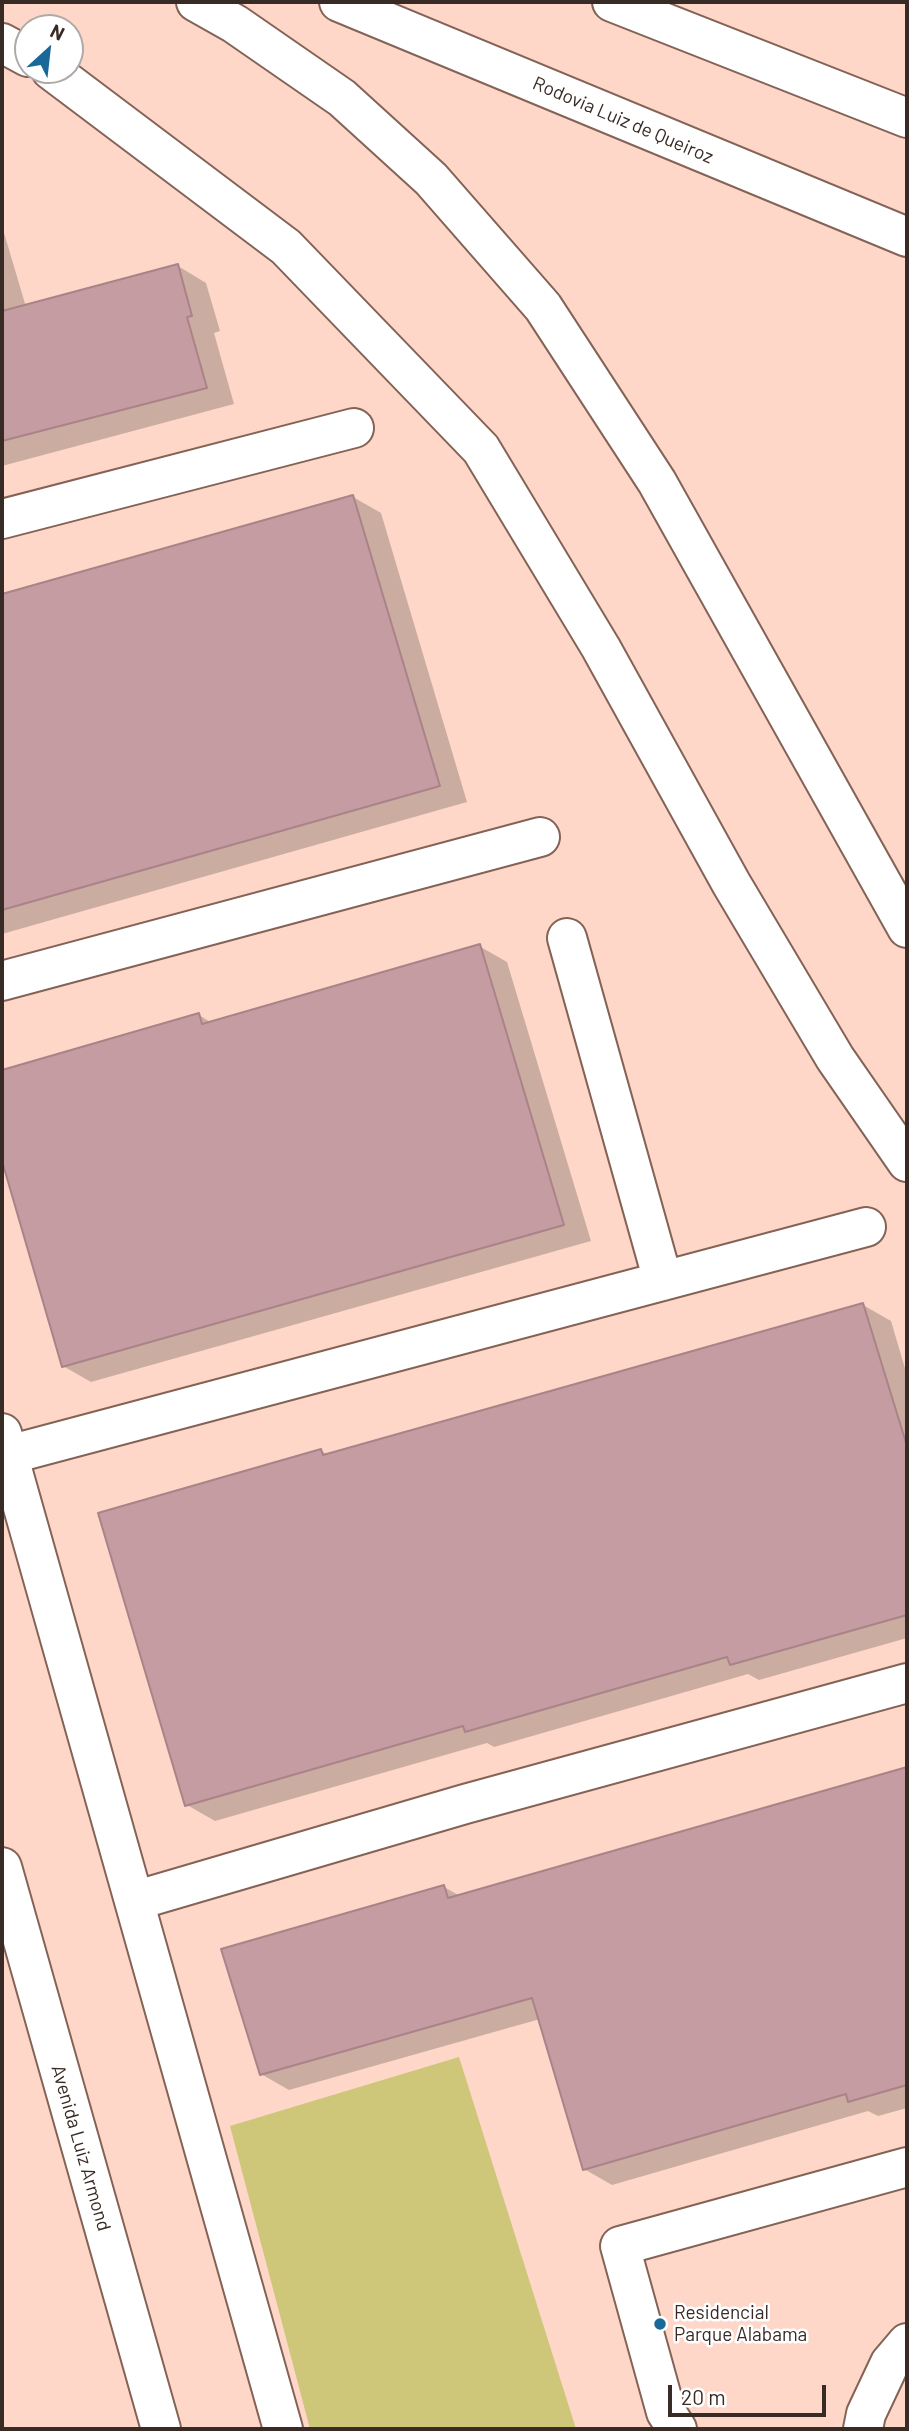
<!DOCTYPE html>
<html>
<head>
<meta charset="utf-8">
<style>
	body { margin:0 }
	#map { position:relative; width:909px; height:2431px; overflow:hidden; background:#fed7c9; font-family:Barlow,sans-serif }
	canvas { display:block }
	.frame { position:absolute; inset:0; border:4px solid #382a24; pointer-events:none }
	.north { position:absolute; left:14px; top:14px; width:70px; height:70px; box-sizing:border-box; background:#fff; border:2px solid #afaaa7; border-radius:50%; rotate:27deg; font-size:19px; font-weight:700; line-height:28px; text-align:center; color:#382a24 }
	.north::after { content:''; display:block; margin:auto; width:24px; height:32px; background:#1a679a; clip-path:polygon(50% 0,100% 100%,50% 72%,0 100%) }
	.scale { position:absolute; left:668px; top:2385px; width:158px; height:32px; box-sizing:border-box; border:4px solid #382a24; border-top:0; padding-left:9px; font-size:21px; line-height:24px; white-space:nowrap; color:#382a24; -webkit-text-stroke:5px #fff; paint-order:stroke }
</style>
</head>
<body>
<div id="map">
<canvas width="909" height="2431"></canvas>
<div class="frame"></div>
<div class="north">N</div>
<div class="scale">20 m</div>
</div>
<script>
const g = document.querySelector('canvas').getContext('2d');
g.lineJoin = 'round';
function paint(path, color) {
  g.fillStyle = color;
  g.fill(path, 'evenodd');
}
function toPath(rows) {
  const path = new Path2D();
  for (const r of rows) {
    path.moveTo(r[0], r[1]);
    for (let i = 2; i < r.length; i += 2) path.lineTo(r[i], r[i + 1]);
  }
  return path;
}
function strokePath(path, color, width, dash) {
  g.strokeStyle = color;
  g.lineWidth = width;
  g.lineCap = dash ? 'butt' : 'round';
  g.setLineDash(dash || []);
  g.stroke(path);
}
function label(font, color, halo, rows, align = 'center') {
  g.font = font + ' Barlow,sans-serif';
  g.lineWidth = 5;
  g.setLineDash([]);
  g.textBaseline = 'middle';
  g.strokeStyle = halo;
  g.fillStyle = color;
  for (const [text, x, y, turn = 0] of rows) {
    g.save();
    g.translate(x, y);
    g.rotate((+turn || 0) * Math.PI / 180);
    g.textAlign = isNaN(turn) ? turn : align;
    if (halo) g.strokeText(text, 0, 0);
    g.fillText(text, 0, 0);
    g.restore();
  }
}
const green = toPath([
	[459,2057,576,2429,310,2429,230,2126]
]);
const shadow = toPath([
	[2,226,26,307,178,266,206,283,220,331,214,333,234,404,2,466],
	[353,497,381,513,467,802,2,934,2,596],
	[479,946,507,962,591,1241,91,1382,63,1366,2,1158,2,1071,199,1015,212,1023],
	[863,1305,891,1321,907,1375,907,1638,759,1680,748,1674,494,1747,487,1743,215,1821,187,1805,321,1451,328,1455],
	[907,1768,907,2108,878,2116,868,2111,612,2185,584,2169,540,2019,289,2090,261,2074,444,1887,460,1896]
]);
const building = toPath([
	[178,264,192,316,187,317,207,388,2,441,2,311,178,264],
	[353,495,440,786,2,910,2,594,353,495],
	[480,944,564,1225,62,1367,2,1161,2,1070,199,1013,202,1024,480,944],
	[863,1303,907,1446,907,1615,730,1665,727,1657,465,1732,463,1726,185,1806,98,1513,321,1449,323,1455,863,1303],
	[907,1767,907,2085,848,2102,846,2094,583,2170,532,1998,260,2075,221,1949,444,1885,448,1898,907,1767]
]);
const minor = toPath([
	[2,43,28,57],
	[51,70,286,247,481,449,601,648,731,883,835,1058,907,1162],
	[2,519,354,428],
	[567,938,663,1281],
	[2,981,540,837],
	[2,1433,283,2429],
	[8,1455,866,1227],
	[2,1867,161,2429],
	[134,1901,465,1804,907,1683],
	[677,2429,666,2412,620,2246,907,2167],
	[863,2429,866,2414,890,2363,907,2343]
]);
const motorway = toPath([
	[196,2,235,24,342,98,431,179,543,307,657,482,907,928],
	[339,2,907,237],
	[612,2,907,118]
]);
const markers = [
	[660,2324,7,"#1a679a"]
];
const streetNames = [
	["Rodovia Luiz de Queiroz",623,120,23],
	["Avenida Luiz Armond",81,2148,74]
];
const poiNames = [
	["Residencial",674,2313],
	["Parque Alabama",674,2335]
];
paint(green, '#cec678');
paint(shadow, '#0003');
paint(building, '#c49ca2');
strokePath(building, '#a98388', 2);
strokePath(minor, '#846357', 42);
strokePath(motorway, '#846357', 42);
strokePath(minor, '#fff', 38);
strokePath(motorway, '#fff', 38);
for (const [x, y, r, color] of markers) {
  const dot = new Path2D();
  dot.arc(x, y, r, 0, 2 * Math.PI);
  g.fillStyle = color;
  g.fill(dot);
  strokePath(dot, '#fff', 2.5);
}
label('19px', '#382a24', '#fff', streetNames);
label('19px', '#382a24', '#fff', poiNames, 'left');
</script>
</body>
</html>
